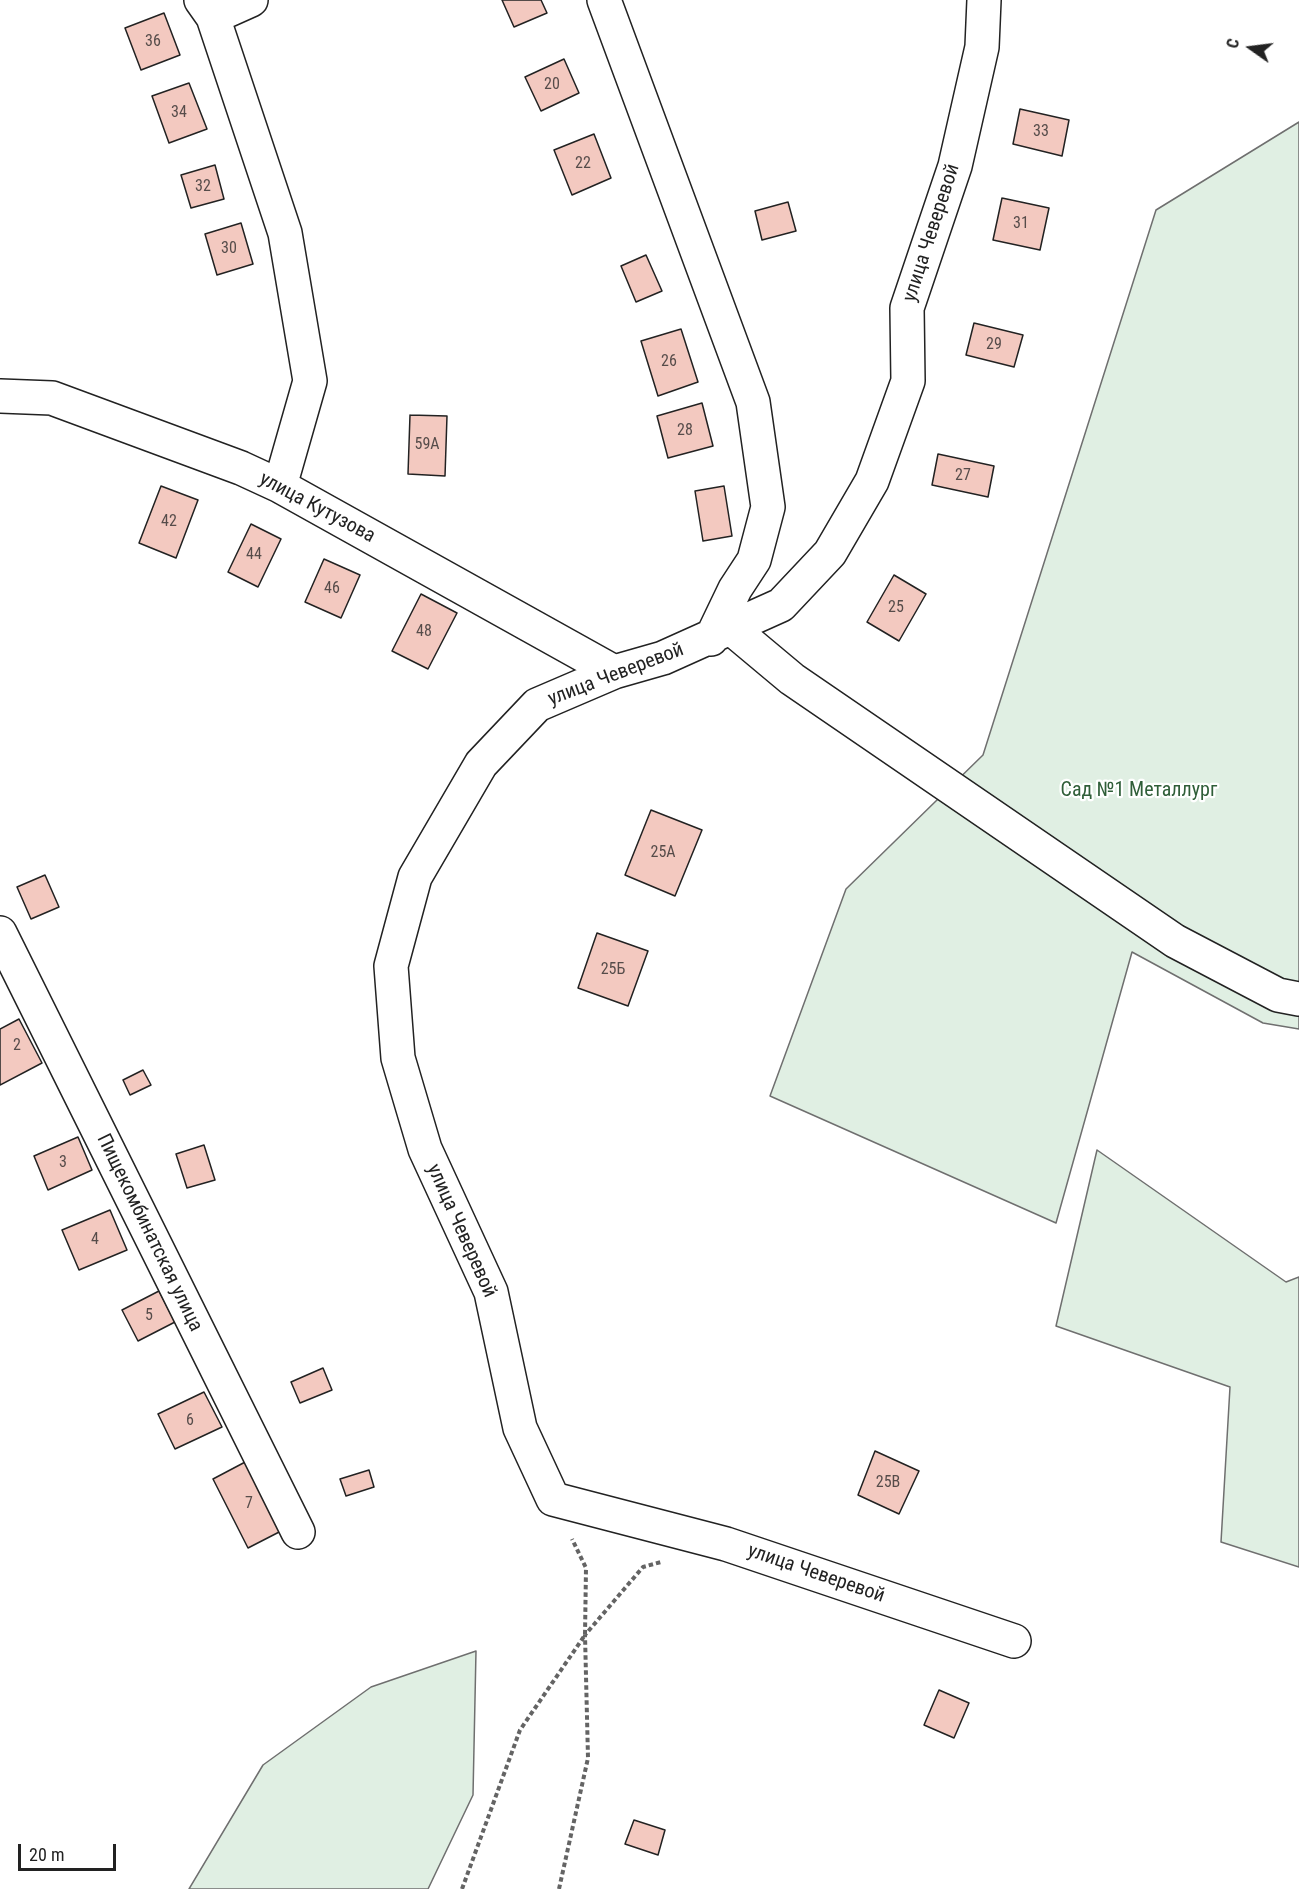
<!DOCTYPE html>
<html>
<head>
<meta charset="utf-8">
<style>
	body { margin:0 }
	#map { position:relative; width:1299px; height:1889px; overflow:hidden; background:#fff; font-family:"Roboto Condensed",sans-serif }
	canvas { display:block }
	.north { position:absolute; left:1221px; top:18px; width:60px; height:60px; -webkit-text-stroke:4px #fff; paint-order:stroke; rotate:284deg; font-size:16px; font-weight:700; line-height:24px; text-align:center; color:#222 }
	.north::after { content:''; display:block; margin:auto; width:21px; height:27px; background:#222; clip-path:polygon(50% 0,100% 100%,50% 72%,0 100%) }
	.scale { position:absolute; left:18px; top:1844px; width:98px; height:27px; box-sizing:border-box; border:3px solid #222; border-top:0; padding-left:8px; font-size:18px; line-height:21px; white-space:nowrap; color:#222; -webkit-text-stroke:4px #fff; paint-order:stroke }
</style>
</head>
<body>
<div id="map">
<canvas width="1299" height="1889"></canvas>
<div class="north">С</div>
<div class="scale">20 m</div>
</div>
<script>
const g = document.querySelector('canvas').getContext('2d');
g.lineJoin = 'round';
function paint(path, color) {
  g.fillStyle = color;
  g.fill(path, 'evenodd');
}
function toPath(rows) {
  const path = new Path2D();
  for (const r of rows) {
    path.moveTo(r[0], r[1]);
    for (let i = 2; i < r.length; i += 2) path.lineTo(r[i], r[i + 1]);
  }
  return path;
}
function strokePath(path, color, width, dash) {
  g.strokeStyle = color;
  g.lineWidth = width;
  g.lineCap = dash ? 'butt' : 'round';
  g.setLineDash(dash || []);
  g.stroke(path);
}
function label(font, color, halo, rows, align = 'center') {
  g.font = font + ' "Roboto Condensed",sans-serif';
  g.lineWidth = 4.5;
  g.setLineDash([]);
  g.textBaseline = 'middle';
  g.strokeStyle = halo;
  g.fillStyle = color;
  for (const [text, x, y, turn = 0] of rows) {
    g.save();
    g.translate(x, y);
    g.rotate((+turn || 0) * Math.PI / 180);
    g.textAlign = isNaN(turn) ? turn : align;
    if (halo) g.strokeText(text, 0, 0);
    g.fillText(text, 0, 0);
    g.restore();
  }
}
const green = toPath([
	[1299,122,1299,1029,1263,1023,1132,952,1056,1223,770,1096,846,889,983,755,1156,210,1299,122],
	[1097,1150,1286,1282,1299,1277,1299,1567,1221,1542,1230,1387,1056,1326,1097,1150],
	[476,1651,473,1795,428,1889,189,1889,263,1765,371,1687,476,1651]
]);
const building = toPath([
	[502,0,541,0,547,13,514,27,502,0],
	[164,13,180,55,141,70,125,28,164,13],
	[564,59,579,93,541,111,525,77,564,59],
	[189,83,207,129,169,143,152,96,189,83],
	[1020,109,1069,120,1062,156,1013,144,1020,109],
	[594,134,611,178,572,195,554,150,594,134],
	[215,165,224,199,191,208,181,175,215,165],
	[1002,198,1049,208,1040,250,993,240,1002,198],
	[788,202,796,231,762,240,755,211,788,202],
	[241,223,253,264,217,275,205,234,241,223],
	[646,255,662,291,636,302,621,266,646,255],
	[974,323,1023,335,1014,367,966,355,974,323],
	[681,329,698,382,658,396,641,341,681,329],
	[702,403,713,446,668,458,657,416,702,403],
	[410,415,447,416,445,476,408,474,410,415],
	[938,454,994,466,988,497,932,485,938,454],
	[161,486,198,500,176,558,139,543,161,486],
	[724,486,732,536,703,541,695,491,724,486],
	[251,524,281,539,258,587,228,572,251,524],
	[324,559,360,575,341,618,305,602,324,559],
	[894,575,926,594,899,641,867,622,894,575],
	[421,594,457,613,428,669,392,651,421,594],
	[651,810,702,830,675,896,625,875,651,810],
	[45,875,59,907,31,919,17,887,45,875],
	[597,933,648,951,628,1006,578,988,597,933],
	[19,1019,42,1063,0,1085,0,1029,19,1019],
	[143,1070,151,1085,130,1095,123,1080,143,1070],
	[78,1137,92,1170,48,1190,34,1156,78,1137],
	[204,1145,215,1180,187,1188,176,1154,204,1145],
	[110,1210,127,1250,79,1270,62,1230,110,1210],
	[159,1291,175,1322,138,1341,122,1310,159,1291],
	[323,1368,332,1390,300,1403,291,1382,323,1368],
	[204,1392,222,1427,175,1449,158,1414,204,1392],
	[875,1451,919,1471,899,1514,858,1495,875,1451],
	[249,1460,285,1529,248,1548,213,1479,249,1460],
	[369,1470,374,1487,346,1496,340,1479,369,1470],
	[939,1690,969,1703,954,1738,924,1725,939,1690],
	[634,1820,665,1830,658,1855,625,1844,634,1820]
]);
const path = toPath([
	[462,1889,520,1730,585,1635,586,1568,572,1539],
	[559,1889,588,1758,585,1635,643,1567,661,1562]
]);
const minor = toPath([
	[201,0,213,17,285,233,310,381,280,486],
	[604,0,753,402,768,507,754,560,735,589,711,639],
	[984,0,982,47,955,166,907,308,908,381,872,481,830,553,781,605,663,658,614,672,537,705,481,764,415,877,391,966,398,1058,425,1149,491,1292,520,1428,553,1499,726,1544,1014,1641],
	[213,17,251,0],
	[0,396,52,398,241,468,280,486,614,672],
	[731,628,792,679,1175,941,1278,995,1299,999],
	[0,933,298,1532]
]);
const numberNames = [
	["36",153,42],
	["20",552,85],
	["34",179,113],
	["33",1041,132],
	["22",583,164],
	["32",203,187],
	["31",1021,224],
	["30",229,249],
	["29",994,345],
	["26",669,362],
	["28",685,431],
	["59А",427,445],
	["27",963,476],
	["42",169,522],
	["44",254,555],
	["46",332,589],
	["25",896,608],
	["48",424,632],
	["25А",663,853],
	["25Б",613,970],
	["2",17,1046],
	["3",63,1163],
	["4",95,1240],
	["5",149,1316],
	["6",190,1421],
	["25В",888,1483],
	["7",249,1504]
];
const streetNames = [
	["улица Чеверевой",932,233,-72],
	["улица Кутузова",317,508,28],
	["улица Чеверевой",616,675,-21],
	["улица Чеверевой",461,1231,66],
	["Пищекомбинатская улица",149,1233,64],
	["улица Чеверевой",816,1574,19]
];
const parkNames = [
	["Сад №1 Металлург",1139,791]
];
paint(green, '#e0efe3');
strokePath(green, '#6f6f6f', 1.5);
paint(building, '#f3c9c0');
strokePath(building, '#222', 1.5);
strokePath(minor, '#222', 36);
strokePath(path, '#646464', 4, [4.5, 3]);
strokePath(minor, '#fff', 33);
label('16px', '#564c4a', null, numberNames);
label('20px', '#222', '#fff', streetNames);
label('20px', '#2f5e38', '#fff', parkNames);
</script>
</body>
</html>
